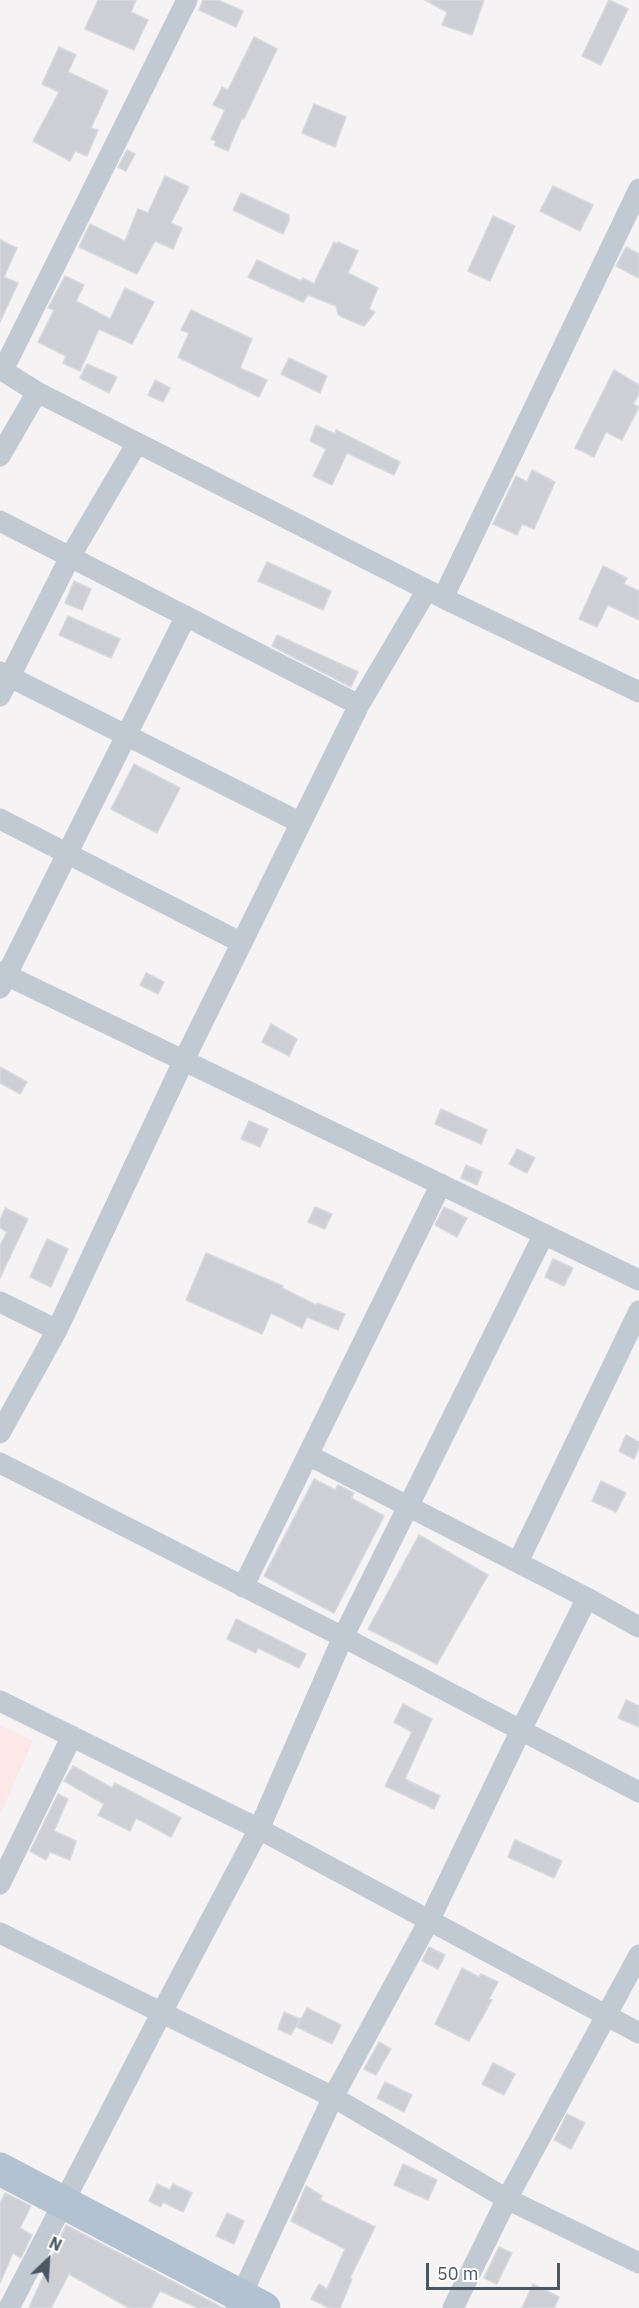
<!DOCTYPE html>
<html>
<head>
<meta charset="utf-8">
<style>
	body { margin:0 }
	#map { position:relative; width:639px; height:2308px; overflow:hidden; background:#f5f3f3; font-family:"IBM Plex Sans",sans-serif }
	canvas { display:block }
	.north { position:absolute; left:18px; top:2230px; width:60px; height:60px; -webkit-text-stroke:4px #fff; paint-order:stroke; rotate:25deg; font-size:16px; font-weight:700; line-height:24px; text-align:center; color:#4a5661 }
	.north::after { content:''; display:block; margin:auto; width:21px; height:27px; background:#4a5661; clip-path:polygon(50% 0,100% 100%,50% 72%,0 100%) }
	.scale { position:absolute; left:426px; top:2263px; width:134px; height:27px; box-sizing:border-box; border:3px solid #4a5661; border-top:0; padding-left:8px; font-size:18px; line-height:21px; white-space:nowrap; color:#4a5661; -webkit-text-stroke:4px #fff; paint-order:stroke }
</style>
</head>
<body>
<div id="map">
<canvas width="639" height="2308"></canvas>
<div class="north">N</div>
<div class="scale">50 m</div>
</div>
<script>
const g = document.querySelector('canvas').getContext('2d');
g.lineJoin = 'round';
function paint(path, color) {
  g.fillStyle = color;
  g.fill(path, 'evenodd');
}
function toPath(rows) {
  const path = new Path2D();
  for (const r of rows) {
    path.moveTo(r[0], r[1]);
    for (let i = 2; i < r.length; i += 2) path.lineTo(r[i], r[i + 1]);
  }
  return path;
}
function strokePath(path, color, width, dash) {
  g.strokeStyle = color;
  g.lineWidth = width;
  g.lineCap = dash ? 'butt' : 'round';
  g.setLineDash(dash || []);
  g.stroke(path);
}
const medical = toPath([
	[0,1725,33,1741,0,1814]
]);
const building = toPath([
	[98,0,136,0,131,12,148,20,134,50,85,29,98,0],
	[203,0,218,0,243,11,236,27,199,10,203,0],
	[425,0,484,0,472,35,442,25,447,12,425,0],
	[609,0,628,9,601,65,582,56,609,0],
	[254,37,277,49,244,119,242,118,228,151,214,145,216,141,211,139,225,110,213,105,222,87,228,90,254,37],
	[59,47,76,55,68,72,108,91,91,128,98,130,87,156,75,151,70,161,33,141,59,92,42,84,59,47],
	[314,104,346,117,335,147,302,133,314,104],
	[127,150,135,154,126,171,118,167,127,150],
	[165,176,189,187,171,223,182,228,173,249,155,241,137,274,79,247,90,224,125,241,138,209,148,213,165,176],
	[553,186,593,205,580,231,540,211,553,186],
	[241,193,289,215,289,221,283,234,233,210,241,193],
	[493,216,515,226,490,281,468,271,493,216],
	[0,240,17,248,4,277,18,283,0,322,0,240],
	[334,242,337,244,338,242,358,251,348,273,378,288,369,309,375,312,364,326,342,317,338,314,336,306,308,295,303,302,248,277,257,260,301,281,303,278,314,284,334,242],
	[626,247,639,254,639,278,616,266,626,247],
	[65,276,84,285,76,301,110,319,125,288,154,302,132,344,99,329,80,371,63,363,66,356,38,342,54,310,48,308,65,276],
	[191,310,252,339,240,368,267,380,259,397,178,357,189,333,181,330,191,310],
	[289,358,327,376,320,393,281,374,289,358],
	[87,364,117,377,109,393,80,378,87,364],
	[614,370,639,385,639,394,633,404,639,407,622,440,606,432,594,457,575,448,614,370],
	[155,380,170,388,163,402,148,395,155,380],
	[316,425,335,434,336,430,400,462,394,475,347,453,332,485,313,476,326,449,310,441,316,425],
	[532,470,555,482,534,529,522,524,517,535,493,524,516,476,527,482,532,470],
	[267,562,331,591,323,610,258,581,267,562],
	[603,566,627,578,624,584,639,591,639,620,608,605,597,627,579,619,603,566],
	[74,581,91,589,82,610,65,603,74,581],
	[68,616,120,639,111,658,59,635,68,616],
	[277,635,358,672,351,687,272,646,277,635],
	[134,764,180,788,157,833,111,809,134,764],
	[146,973,164,982,158,994,140,985,146,973],
	[271,1024,297,1039,289,1056,262,1042,271,1024],
	[0,1067,27,1082,20,1094,0,1083,0,1067],
	[441,1109,487,1130,481,1144,435,1124,441,1109],
	[249,1121,268,1129,260,1147,241,1139,249,1121],
	[517,1149,535,1158,527,1173,509,1164,517,1149],
	[466,1165,482,1172,477,1185,461,1178,466,1165],
	[315,1207,332,1214,325,1229,308,1222,315,1207],
	[444,1207,467,1218,457,1237,435,1225,444,1207],
	[5,1208,28,1219,0,1278,0,1246,7,1232,0,1228,0,1220,5,1208],
	[47,1239,68,1249,51,1287,30,1277,47,1239],
	[206,1253,283,1286,282,1288,316,1305,317,1303,345,1314,338,1330,307,1317,302,1328,271,1313,262,1334,186,1300,206,1253],
	[553,1259,573,1268,564,1286,545,1277,553,1259],
	[626,1435,639,1442,639,1448,634,1459,619,1451,626,1435],
	[314,1479,335,1490,338,1485,354,1493,351,1498,384,1516,334,1613,264,1576,314,1479],
	[601,1481,626,1493,616,1512,592,1501,601,1481],
	[419,1535,488,1575,437,1664,368,1629,419,1535],
	[236,1619,306,1654,299,1668,258,1648,256,1653,227,1639,236,1619],
	[626,1700,639,1706,639,1727,618,1718,626,1700],
	[403,1704,432,1719,405,1779,440,1796,434,1809,385,1786,412,1732,394,1722,403,1704],
	[73,1766,112,1788,115,1783,181,1818,171,1837,136,1818,130,1831,98,1815,104,1804,64,1781,73,1766],
	[58,1794,68,1799,54,1831,76,1841,70,1860,50,1852,46,1860,30,1851,58,1794],
	[515,1840,562,1861,554,1878,508,1857,515,1840],
	[429,1947,445,1955,438,1969,422,1961,429,1947],
	[462,1968,479,1977,481,1974,498,1982,489,1999,492,2000,469,2041,435,2024,462,1968],
	[307,2008,341,2025,332,2044,297,2027,307,2008],
	[284,2012,300,2019,291,2035,278,2029,284,2012],
	[379,2042,391,2049,376,2075,364,2069,379,2042],
	[493,2063,515,2074,504,2095,482,2084,493,2063],
	[385,2082,412,2095,404,2112,377,2098,385,2082],
	[567,2114,585,2123,571,2149,554,2140,567,2114],
	[403,2164,437,2180,428,2200,394,2185,403,2164],
	[157,2184,170,2190,173,2184,192,2193,183,2212,163,2202,161,2207,149,2201,157,2184],
	[306,2186,322,2196,320,2200,375,2227,350,2278,352,2279,340,2308,329,2308,311,2299,319,2284,327,2289,345,2249,291,2221,306,2186],
	[5,2193,31,2206,20,2228,32,2235,21,2258,13,2253,0,2283,0,2203,5,2193],
	[227,2213,244,2221,234,2244,216,2236,227,2213],
	[66,2225,223,2308,198,2308,160,2291,151,2308,129,2308,69,2274,51,2308,29,2308,66,2225],
	[499,2247,512,2253,497,2284,484,2278,499,2247],
	[533,2284,559,2297,554,2308,522,2308,533,2284]
]);
const street = toPath([
	[0,369,37,392,443,598,639,692],
	[3,370,187,0],
	[0,456,37,392],
	[0,521,359,705],
	[443,598,639,189],
	[0,672,301,823],
	[0,696,70,557,137,443],
	[0,819,242,943],
	[0,972,639,1280],
	[0,988,186,616],
	[0,1302,57,1330],
	[0,1433,57,1330,184,1060,359,705,427,590],
	[308,1455,587,1598,639,1627],
	[0,1463,343,1637,639,1792],
	[518,1562,639,1311],
	[243,1587,441,1184],
	[0,1701,259,1829,639,2033],
	[0,1884,72,1736],
	[0,1933,333,2097,507,2199,639,2263],
	[236,2307,333,2097,430,1919,521,1730,587,1598],
	[9,2308,162,2012,259,1829,343,1637,544,1234],
	[453,2308,507,2199,639,1955]
]);
const primary = toPath([
	[0,2169,264,2308]
]);
paint(medical, '#fce8e6');
paint(building, '#cdcfd5');
strokePath(building, '#d7d9de', 1.5);
strokePath(street, '#c1cad2', 21);
strokePath(primary, '#b3c2d1', 33);
</script>
</body>
</html>
